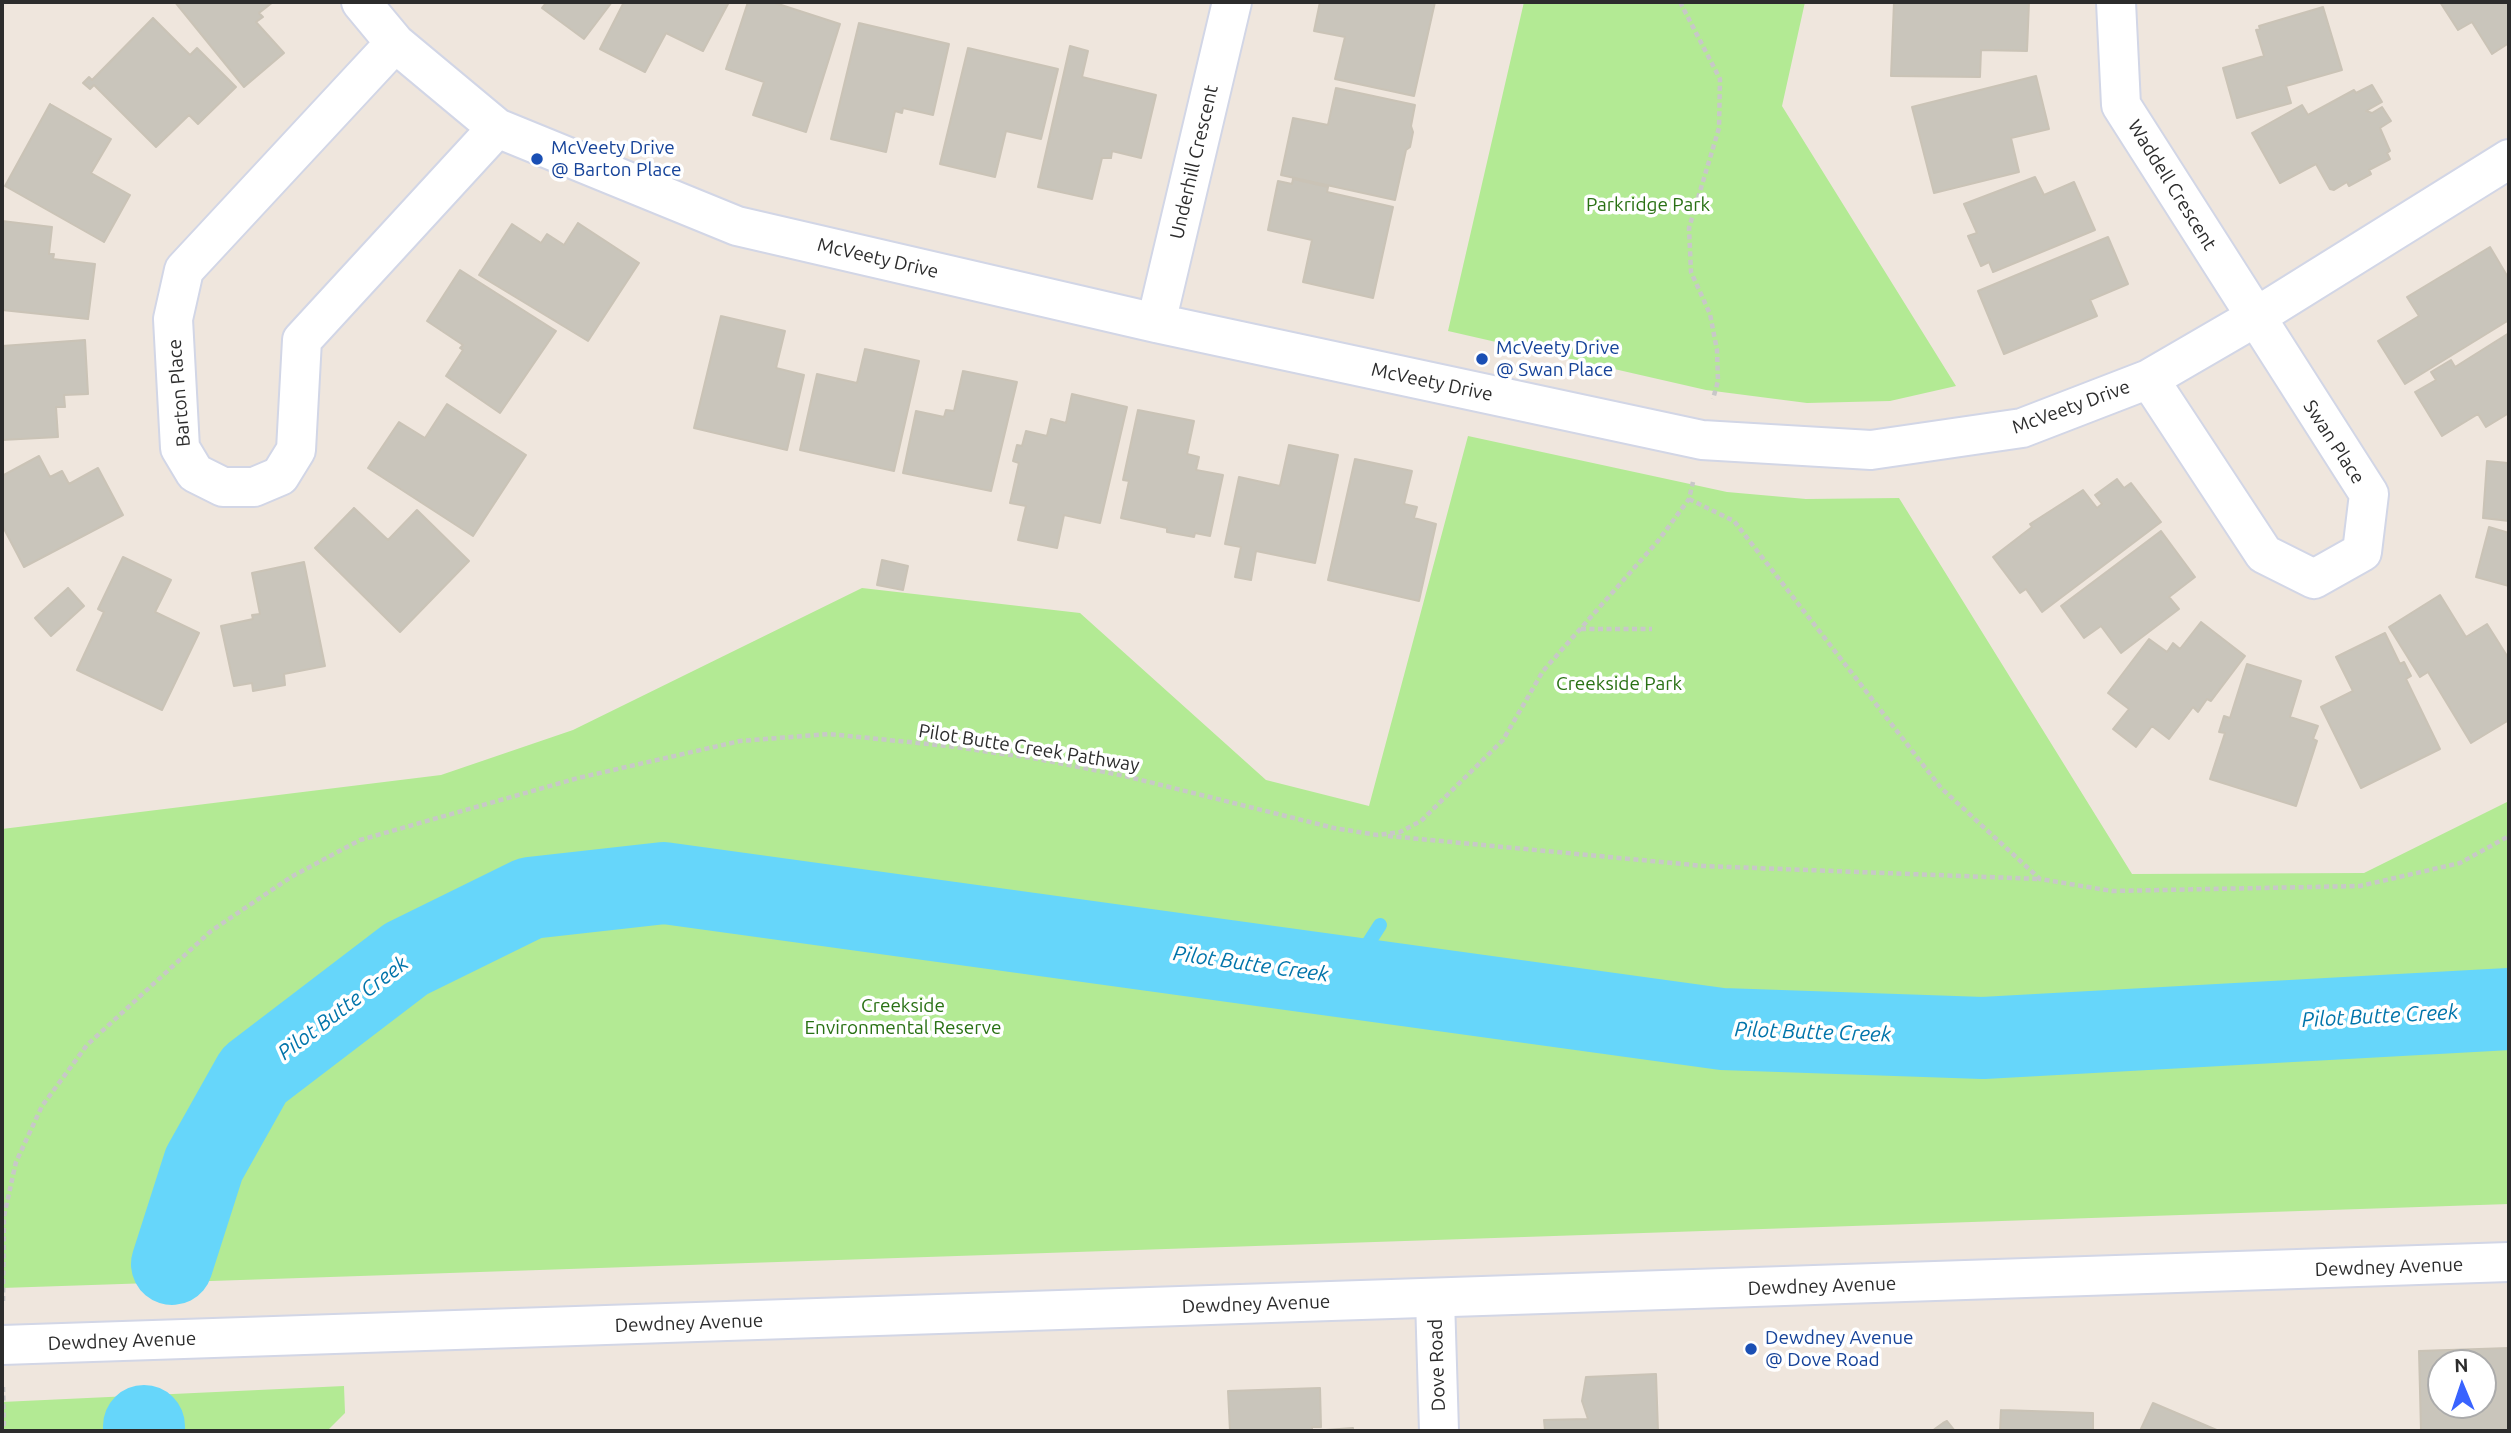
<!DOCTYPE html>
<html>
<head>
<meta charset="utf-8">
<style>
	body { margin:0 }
	#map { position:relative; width:2511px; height:1433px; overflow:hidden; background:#efe6dd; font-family:Ubuntu,sans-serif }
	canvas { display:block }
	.frame { position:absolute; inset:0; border:4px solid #2c2c2c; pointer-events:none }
	.north { position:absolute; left:2427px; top:1349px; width:70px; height:70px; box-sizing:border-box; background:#fff; border:2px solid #ababab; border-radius:50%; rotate:358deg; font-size:19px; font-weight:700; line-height:28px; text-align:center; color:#2c2c2c }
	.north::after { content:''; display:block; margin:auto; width:24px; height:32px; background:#3963ff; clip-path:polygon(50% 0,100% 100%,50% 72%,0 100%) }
</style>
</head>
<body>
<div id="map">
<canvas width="2511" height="1433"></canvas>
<div class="frame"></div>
<div class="north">N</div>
</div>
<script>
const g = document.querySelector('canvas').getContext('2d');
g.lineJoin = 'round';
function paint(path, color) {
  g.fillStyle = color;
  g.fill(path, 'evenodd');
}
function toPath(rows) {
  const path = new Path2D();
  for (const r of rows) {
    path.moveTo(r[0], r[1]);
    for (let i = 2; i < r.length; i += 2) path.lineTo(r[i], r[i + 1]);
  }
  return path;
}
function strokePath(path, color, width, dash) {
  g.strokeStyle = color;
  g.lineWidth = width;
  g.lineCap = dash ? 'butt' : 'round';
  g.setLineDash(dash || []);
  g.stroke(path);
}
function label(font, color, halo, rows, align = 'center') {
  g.font = font + ' Ubuntu,sans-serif';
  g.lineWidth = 7;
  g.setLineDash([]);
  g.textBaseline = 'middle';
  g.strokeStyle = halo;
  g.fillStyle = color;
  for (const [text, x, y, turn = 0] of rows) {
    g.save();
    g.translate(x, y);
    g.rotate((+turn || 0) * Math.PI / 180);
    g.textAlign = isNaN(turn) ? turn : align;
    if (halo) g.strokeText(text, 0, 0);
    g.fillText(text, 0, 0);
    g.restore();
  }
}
const green = toPath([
	[1524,2,1805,2,1782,106,1956,386,1890,401,1807,403,1706,390,1448,331],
	[1468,436,1727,492,1806,499,1899,498,2132,874,2364,873,2509,801,2509,1204,2,1288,2,829,441,775,573,730,862,588,1080,613,1266,780,1369,806],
	[344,1386,345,1413,327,1431,2,1431,2,1402]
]);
const stream = toPath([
	[1312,972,1337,967,1364,950,1380,925]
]);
const river = toPath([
	[172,1264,204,1164,254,1075,406,959,530,898,664,883,1722,1029,1983,1038,2509,1009],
	[144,1431,144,1426]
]);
const building = toPath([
	[175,2,273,2,259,13,263,17,256,22,284,53,244,87,175,2],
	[547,2,612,2,584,39,542,8,547,2],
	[624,2,729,2,703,51,666,33,645,72,600,49,624,2],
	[748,2,772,2,840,24,806,132,753,115,764,82,726,69,748,2],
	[1320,2,1435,2,1414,96,1335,79,1345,37,1314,31,1320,2],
	[1894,2,2029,2,2027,51,1981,50,1980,77,1891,76,1894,2],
	[2440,2,2509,2,2509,43,2492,54,2472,22,2458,30,2440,2],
	[2323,7,2342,70,2286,86,2291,103,2237,118,2223,68,2264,56,2256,30,2260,29,2259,26,2323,7],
	[153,18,190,55,197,48,236,87,198,124,189,115,156,147,94,85,90,89,83,83,89,77,92,80,153,18],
	[859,23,949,44,933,115,903,108,902,113,895,111,886,152,831,139,859,23],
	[1070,46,1088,51,1082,77,1156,95,1141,158,1112,151,1111,158,1102,158,1092,199,1038,187,1070,46],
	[968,48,1058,69,1041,139,1006,131,995,177,940,164,968,48],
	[2036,76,2049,129,2011,138,2019,172,1934,193,1912,107,2036,76],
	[2372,85,2382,102,2366,111,2372,113,2382,107,2391,121,2380,128,2390,151,2387,153,2390,159,2369,170,2371,174,2349,186,2347,182,2334,190,2330,189,2316,164,2280,183,2252,133,2302,105,2308,115,2354,90,2356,93,2372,85],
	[1336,88,1415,105,1411,126,1413,132,1410,147,1406,150,1395,200,1281,175,1293,118,1328,125,1336,88],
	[50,104,111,139,91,173,130,195,104,242,5,186,50,104],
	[2035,177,2044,195,2074,182,2095,230,1993,272,1989,262,1981,266,1968,236,1977,233,1964,204,2035,177],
	[1293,179,1328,187,1327,192,1393,207,1373,298,1303,282,1312,240,1268,230,1278,181,1292,184,1293,179],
	[2,221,52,227,49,254,54,254,53,259,95,264,88,319,2,310,2,221],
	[578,223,639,263,588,341,479,275,512,224,541,243,547,234,564,245,578,223],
	[2108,237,2128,284,2090,300,2097,316,2004,354,1978,291,2108,237],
	[2490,247,2509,279,2509,320,2405,384,2378,341,2419,316,2407,297,2490,247],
	[460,270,556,331,500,413,446,376,463,350,460,348,463,345,427,321,460,270],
	[721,316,785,331,776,368,804,375,787,450,694,428,721,316],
	[2509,333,2509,413,2486,427,2478,414,2442,436,2415,392,2436,380,2431,372,2451,360,2455,367,2509,333],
	[85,340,88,394,64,395,65,407,56,407,58,437,2,440,2,346,85,340],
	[865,349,919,361,894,471,800,450,817,374,857,383,865,349],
	[963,371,1017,382,991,491,903,473,916,411,944,417,946,410,954,411,963,371],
	[1072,394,1127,407,1100,523,1064,515,1057,548,1018,540,1026,506,1010,503,1019,463,1013,461,1017,445,1022,446,1026,431,1047,436,1051,419,1066,423,1072,394],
	[447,404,526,455,473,536,368,468,399,422,425,438,447,404],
	[1138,410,1194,421,1187,454,1199,457,1196,470,1223,475,1210,536,1195,533,1194,537,1167,532,1167,528,1121,518,1129,481,1123,480,1138,410],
	[2509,439,2509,521,2483,518,2487,461,2508,463,2509,439],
	[1289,445,1338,455,1315,563,1256,551,1251,580,1235,577,1241,547,1225,544,1239,477,1280,486,1289,445],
	[39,456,50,477,62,471,69,484,98,468,123,515,24,567,2,525,2,476,39,456],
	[1355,459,1412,471,1404,504,1417,507,1414,518,1436,524,1419,601,1328,580,1355,459],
	[2117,479,2124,488,2131,483,2161,522,2042,612,2026,589,2020,593,1993,557,2032,527,2030,524,2083,490,2097,508,2102,504,2095,495,2117,479],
	[354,508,388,540,417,510,469,561,400,632,315,548,354,508],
	[2489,527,2509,533,2509,586,2476,577,2489,527],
	[2161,531,2195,577,2169,597,2179,609,2121,653,2101,626,2084,638,2061,606,2161,531],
	[123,557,171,580,155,612,199,633,162,710,77,670,104,612,98,609,123,557],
	[882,560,908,566,903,590,877,585,882,560],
	[304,562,325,666,284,674,285,685,253,691,252,683,234,686,221,626,253,619,252,615,260,614,252,573,304,562],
	[68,588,84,606,51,636,35,618,68,588],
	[2440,595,2466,637,2487,624,2509,659,2509,720,2471,743,2428,672,2420,677,2389,627,2440,595],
	[2201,622,2245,656,2211,701,2207,699,2198,712,2193,707,2169,739,2152,726,2136,747,2113,729,2129,709,2108,693,2149,639,2167,652,2173,643,2180,649,2201,622],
	[2385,633,2400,664,2404,662,2411,676,2406,679,2440,749,2361,788,2321,707,2353,691,2336,657,2385,633],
	[2247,664,2301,681,2290,717,2318,726,2313,739,2317,741,2296,806,2210,779,2225,733,2219,732,2224,716,2230,718,2247,664],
	[2509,1348,2509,1431,2421,1431,2419,1351,2509,1348],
	[2441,1363,2483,1363,2483,1405,2441,1405,2441,1363],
	[1656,1374,1658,1431,1545,1431,1544,1420,1588,1419,1582,1401,1586,1377,1656,1374],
	[1320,1388,1321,1427,1312,1427,1312,1431,1353,1428,1353,1431,1225,1431,1230,1431,1228,1391,1320,1388],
	[2153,1403,2219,1431,2140,1431,2153,1403],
	[2001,1410,2093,1413,2093,1431,2000,1431,2001,1410],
	[1947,1421,1955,1431,1932,1431,1943,1423,1947,1421]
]);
const path = toPath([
	[1680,2,1720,79,1719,128,1689,228,1691,272,1710,314,1717,350,1718,381,1713,399],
	[1689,499,1734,521,1941,788,2040,879,2112,891,2360,886,2460,863,2509,836],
	[1581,629,1652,629],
	[1388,836,1704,866,2039,879],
	[3,1301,4,1216,16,1162,42,1106,87,1045,211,931,291,877,360,840,578,778,740,741,829,734,948,746,1038,759,1125,776,1334,828,1377,835,1400,832,1421,821,1503,740,1543,671,1658,541,1689,499,1693,482],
	[3,1387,4,1431]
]);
const minor = toPath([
	[361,2,395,43,497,128,737,226,1156,323,1702,440,1871,450,2022,428,2149,379,2254,318,2509,159],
	[2116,2,2121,105,2369,494,2362,552,2314,579,2264,554,2149,379],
	[395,43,184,270,173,319,180,448,195,473,223,487,254,487,280,476,296,450,302,340,497,128],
	[1156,323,1232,2],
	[1435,1299,1439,1431]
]);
const tertiary = toPath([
	[2,1345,2509,1262]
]);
const markers = [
	[537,159,7,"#1a4fb4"],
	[1482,359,7,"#1a4fb4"],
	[1751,1349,7,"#1a4fb4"]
];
const transitNames = [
	["McVeety Drive",551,148],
	["@ Barton Place",551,170],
	["McVeety Drive",1496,348],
	["@ Swan Place",1496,370],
	["Dewdney Avenue",1765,1338],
	["@ Dove Road",1765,1360]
];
const streetNames = [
	["Underhill Crescent",1194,162,-77],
	["Waddell Crescent",2172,185,58],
	["McVeety Drive",878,258,13],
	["McVeety Drive",1432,382,12],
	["Barton Place",179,393,-95],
	["McVeety Drive",2071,407,-20],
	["Swan Place",2334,442,57],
	["Pilot Butte Creek Pathway",1029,748,9],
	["Dewdney Avenue",2389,1267,-2],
	["Dewdney Avenue",1822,1286,-2],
	["Dewdney Avenue",1256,1304,-2],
	["Dewdney Avenue",689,1323,-2],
	["Dewdney Avenue",122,1341,-2],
	["Dove Road",1437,1365,-92]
];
const parkNames = [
	["Parkridge Park",1648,205],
	["Creekside Park",1619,684],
	["Creekside",903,1006],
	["Environmental Reserve",903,1028]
];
const waterNames = [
	["Pilot Butte Creek",1251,964,8],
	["Pilot Butte Creek",343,1008,-37],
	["Pilot Butte Creek",2380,1016,-3],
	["Pilot Butte Creek",1813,1032,2]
];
paint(green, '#b3ea94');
strokePath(stream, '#66d6fa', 14);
strokePath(river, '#66d6fa', 82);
paint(building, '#c9c5bb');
strokePath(building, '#cac3b6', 2);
strokePath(minor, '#d2d6e6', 42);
strokePath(tertiary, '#d2d6e6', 42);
strokePath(path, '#c8c8c8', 4.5, [5, 3.5]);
strokePath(minor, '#fff', 38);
strokePath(tertiary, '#fff', 38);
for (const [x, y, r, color] of markers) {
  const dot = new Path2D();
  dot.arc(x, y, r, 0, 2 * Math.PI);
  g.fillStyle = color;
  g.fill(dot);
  strokePath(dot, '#fff', 2.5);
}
label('19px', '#164399', '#fff', transitNames, 'left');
label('19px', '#2c2c2c', '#fff', streetNames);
label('19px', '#297114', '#fff', parkNames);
label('italic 21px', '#0174aa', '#fff', waterNames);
</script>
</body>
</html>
